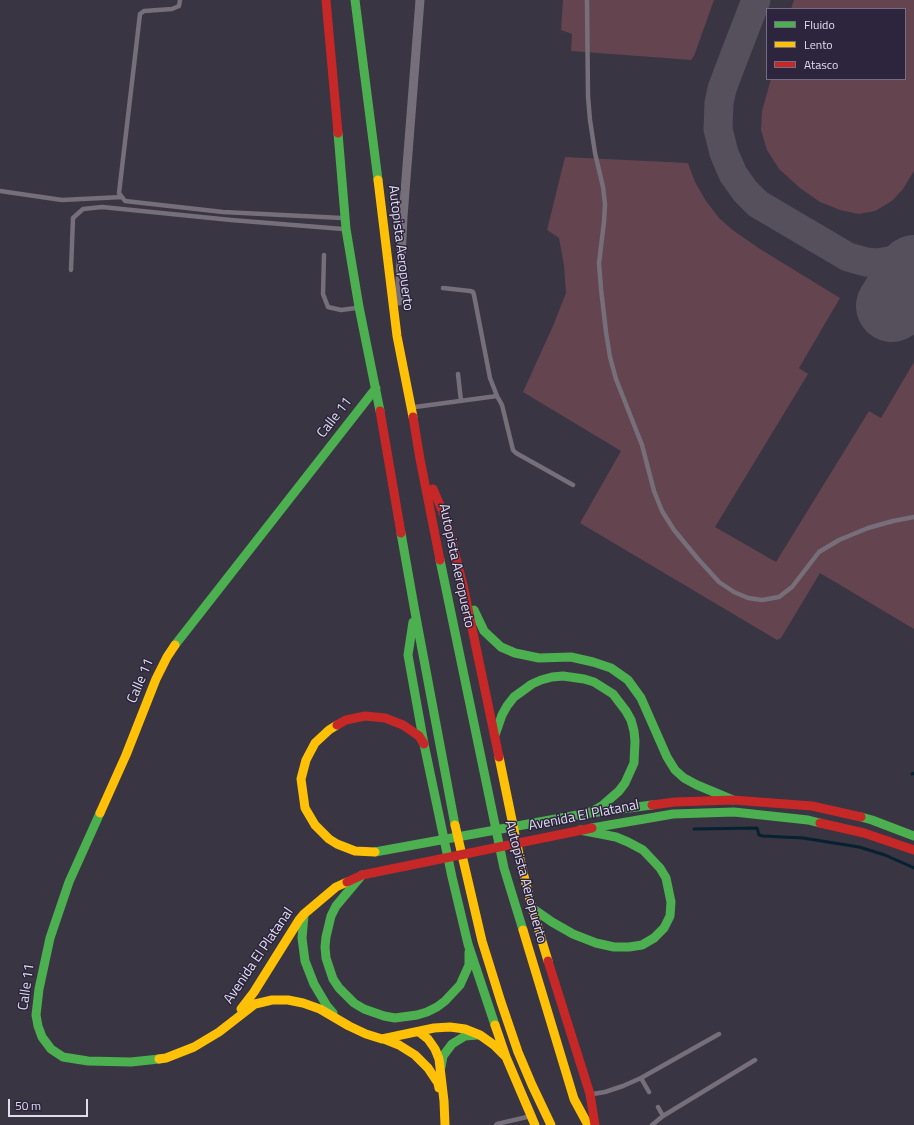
<!DOCTYPE html>
<html>
<head>
<meta charset="utf-8">
<style>
	body { margin:0 }
	#map { position:relative; width:914px; height:1125px; overflow:hidden; background:#393542; font-family:"Titillium Web",sans-serif }
	canvas { display:block }
	.legend { position:absolute; left:766px; top:8px; width:140px; height:72px; box-sizing:border-box; background:#2c253d; border:1px solid #746e83; margin:0; padding:5px 7px; list-style:none; font-size:12px; color:#e0dcec }
	.legend li { display:flex; align-items:center; gap:8px; height:20px }
	.legend b { width:20px; border:1px solid #746e83 }
	.scale { position:absolute; left:8px; top:1099px; width:80px; height:18px; box-sizing:border-box; border:2px solid #e0dcec; border-top:0; padding-left:5px; font-size:12px; line-height:14px; white-space:nowrap; color:#e0dcec; -webkit-text-stroke:3px #2c253d; paint-order:stroke }
</style>
</head>
<body>
<div id="map">
<canvas width="914" height="1125"></canvas>
<ul class="legend">
<li><b style="height:5px;background:#4caf50"></b>Fluido</li>
<li><b style="height:5px;background:#ffc107"></b>Lento</li>
<li><b style="height:5px;background:#c62828"></b>Atasco</li>
</ul>
<div class="scale">50 m</div>
</div>
<script>
const g = document.querySelector('canvas').getContext('2d');
g.lineJoin = 'round';
function paint(path, color) {
  g.fillStyle = color;
  g.fill(path, 'evenodd');
}
function toPath(rows) {
  const path = new Path2D();
  for (const r of rows) {
    path.moveTo(r[0], r[1]);
    for (let i = 2; i < r.length; i += 2) path.lineTo(r[i], r[i + 1]);
  }
  return path;
}
function strokePath(path, color, width, dash) {
  g.strokeStyle = color;
  g.lineWidth = width;
  g.lineCap = dash ? 'butt' : 'round';
  g.setLineDash(dash || []);
  g.stroke(path);
}
function label(font, color, halo, rows, align = 'center') {
  g.font = font + ' "Titillium Web",sans-serif';
  g.lineWidth = 3;
  g.setLineDash([]);
  g.textBaseline = 'middle';
  g.strokeStyle = halo;
  g.fillStyle = color;
  for (const [text, x, y, turn = 0] of rows) {
    g.save();
    g.translate(x, y);
    g.rotate((+turn || 0) * Math.PI / 180);
    g.textAlign = isNaN(turn) ? turn : align;
    if (halo) g.strokeText(text, 0, 0);
    g.fillText(text, 0, 0);
    g.restore();
  }
}
const green = toPath([
	[563,0,714,0,694,56,691,60,571,51,572,34,561,30],
	[794,0,914,0,914,171,903,189,892,201,875,211,859,214,840,210,820,202,800,188,779,169,767,150,761,130,762,111,771,79,905,79,905,9,791,9],
	[565,157,688,163,695,182,706,201,720,219,734,231,760,249,840,298,799,368,808,374,715,527,776,562,869,411,881,418,914,362,914,629,820,573,781,638,777,640,580,523,621,451,523,392,553,326,566,293,564,266,559,238,547,230]
]);
const stream = toPath([
	[912,774,914,773],
	[694,829,757,828,759,835,763,836,803,838,859,847,885,855,914,868]
]);
const taxiway = toPath([
	[756,0,729,70,722,89,719,103,718,129,724,153,733,174,745,191,758,204,848,257,866,262,877,263,889,261,899,259,914,252]
]);
const runway = toPath([
	[892,306,914,271]
]);
const lane = toPath([
	[180,0,179,6,172,9,144,11,140,14,119,193,125,201,223,212,342,218],
	[587,0,588,96,590,120,595,153,603,187,605,204,604,222,599,263,601,289,606,332,610,357,616,379,642,445,654,491,662,511,674,530,698,559,719,582,734,592,748,598,762,600,779,597,792,587,819,552,839,540,868,528,893,521,914,517],
	[0,191,62,200,122,197],
	[324,255,323,294,328,307,341,310,356,308],
	[71,270,73,218,83,209,102,207,231,220,343,229],
	[443,288,470,291,473,292,474,295,490,378,497,396,502,405,513,450,516,453,573,485],
	[458,374,461,401],
	[415,407,497,396],
	[641,1078,649,1092],
	[593,1094,605,1092,623,1086,641,1078,719,1034],
	[658,1107,663,1116],
	[496,1125,497,1124,527,1117],
	[652,1125,663,1116,755,1060]
]);
const street = toPath([
	[399,301,403,217,420,0]
]);
const fast = toPath([
	[355,0,378,180],
	[338,133,346,229,359,307,380,411],
	[401,533,415,612,455,825],
	[440,560,504,868,523,930],
	[474,610,484,631,501,647,515,653,539,658,571,657,593,662,611,668,628,680,641,698,667,757,675,770,684,778,697,785,733,800],
	[413,622,408,655,424,744,452,877,468,944,495,1025],
	[175,645,376,388],
	[495,735,502,715,507,706,514,697,532,684,541,680,552,677,563,676,584,679,594,682,613,694,626,711,631,720,634,731,635,741,634,763,625,783,619,791,603,805,593,811,583,814],
	[100,813,69,882,50,938,39,989,36,1015,38,1026,42,1037,51,1049,63,1057,88,1061,131,1062,159,1059],
	[861,817,872,820,914,836],
	[592,828,673,814,734,812,808,820,820,823],
	[375,852,583,814,652,805],
	[362,875,336,906,331,916,326,937,325,947,326,958,333,979,339,988,354,1003,364,1009,384,1016,395,1018,417,1015,427,1012,437,1007,445,1001,460,985,469,965,469,952],
	[532,908,552,922,573,934,596,943,614,947,629,947,642,945,654,938,664,928,670,916,671,902,666,878,660,868,643,850,628,842,616,837,580,830],
	[304,915,302,938,305,961,314,984,327,1006,333,1013],
	[441,1067,443,1056,452,1044,465,1036,478,1035]
]);
const slow = toPath([
	[378,180,397,336,413,417],
	[337,725,329,730,315,743,306,760,301,779,305,808,315,825,329,839,337,844,355,851,375,852],
	[499,757,521,864,532,908,548,961],
	[100,813,126,755,156,679,167,657,175,645],
	[455,825,482,941,501,1002,518,1052,532,1085,551,1125],
	[523,930,574,1099,588,1125],
	[241,1009,254,992,299,920,304,914,336,887,347,882],
	[495,1025,506,1057,535,1125],
	[419,1032,428,1039,435,1049,439,1059,444,1101,445,1125],
	[384,1039,399,1045,415,1055,428,1068,438,1083,439,1088],
	[159,1059,166,1058,194,1047,219,1032,255,1004,272,1000,288,1000,303,1003,320,1009,349,1026,366,1034,382,1039,434,1028,450,1027,465,1029,480,1035,494,1045,505,1056]
]);
const jam = toPath([
	[326,0,338,133],
	[380,411,401,533],
	[413,417,420,459,440,560],
	[433,489,446,519,463,585,499,757],
	[337,725,346,720,365,716,385,718,403,725,419,736,424,744],
	[652,805,675,802,733,800,812,806,861,817],
	[820,823,864,833,914,850],
	[347,882,362,875,592,828],
	[548,961,590,1094,595,1125]
]);
const streetNames = [
	["Autopista Aeropuerto",400,248,83],
	["Calle 11",335,418,-52],
	["Autopista Aeropuerto",456,566,78],
	["Calle 11",141,681,-67],
	["Avenida El Platanal",584,816,-11],
	["Autopista Aeropuerto",525,882,75],
	["Avenida El Platanal",259,956,-56],
	["Calle 11",27,987,-82]
];
paint(green, '#64444f');
strokePath(stream, '#062130', 3);
strokePath(taxiway, '#55505c', 29);
strokePath(runway, '#55505c', 72);
strokePath(lane, '#766e78', 4.5);
strokePath(street, '#766e78', 9);
strokePath(fast, '#4caf50', 9);
strokePath(slow, '#ffc107', 9);
strokePath(jam, '#c62828', 9);
label('14px', '#e0dcec', '#2c253d', streetNames);
</script>
</body>
</html>
